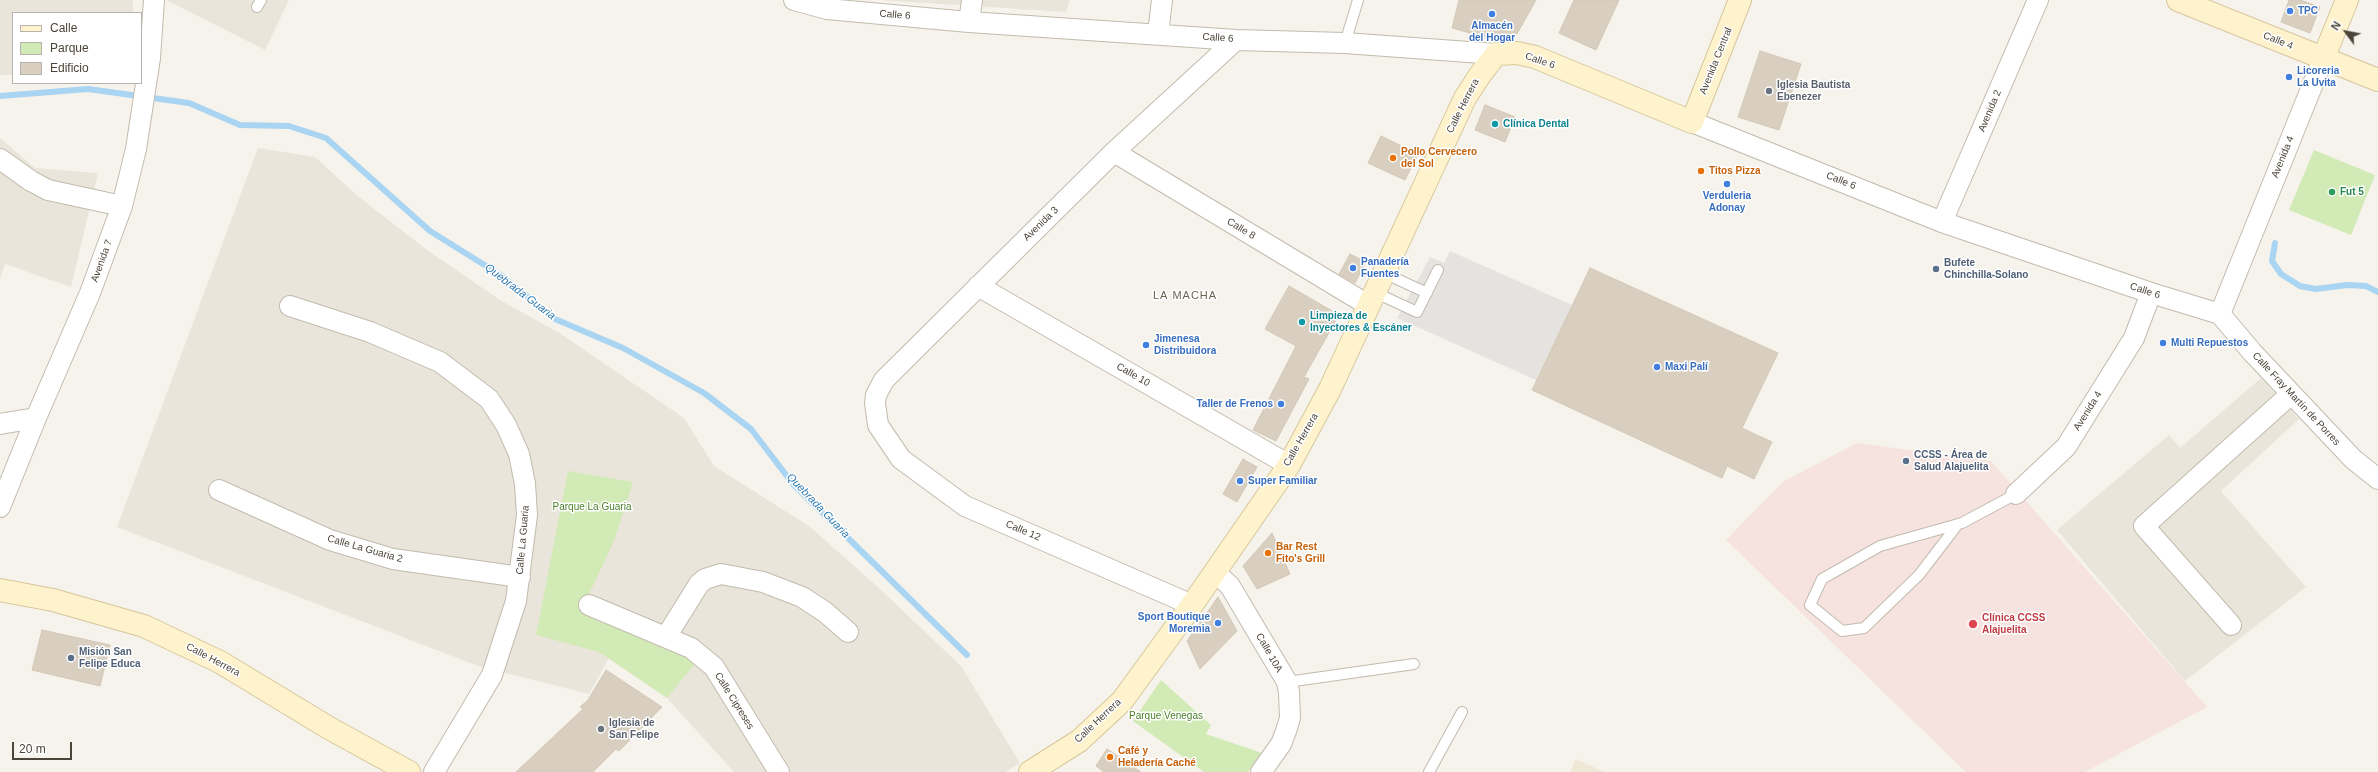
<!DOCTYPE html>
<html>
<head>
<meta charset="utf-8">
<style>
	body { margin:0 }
	#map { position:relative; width:2378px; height:772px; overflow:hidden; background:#f6f3ec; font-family:Arial,sans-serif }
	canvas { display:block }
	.legend { position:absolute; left:12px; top:12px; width:130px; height:72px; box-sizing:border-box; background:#fff; border:1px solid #b7b4b0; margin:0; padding:5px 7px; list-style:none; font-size:12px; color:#4b4439 }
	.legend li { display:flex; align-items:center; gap:8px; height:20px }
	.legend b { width:20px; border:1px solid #b7b4b0 }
	.north { position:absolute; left:2326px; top:12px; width:40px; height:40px; -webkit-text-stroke:3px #fff; paint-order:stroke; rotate:302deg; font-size:11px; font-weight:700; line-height:16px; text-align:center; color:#4b4439 }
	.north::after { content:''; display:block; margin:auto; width:14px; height:18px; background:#4b4439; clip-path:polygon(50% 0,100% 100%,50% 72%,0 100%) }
	.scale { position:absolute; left:12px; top:742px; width:60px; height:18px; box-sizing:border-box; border:2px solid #4b4439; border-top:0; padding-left:5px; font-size:12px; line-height:14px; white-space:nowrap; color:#4b4439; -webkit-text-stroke:3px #fff; paint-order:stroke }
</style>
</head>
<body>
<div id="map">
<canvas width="2378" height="772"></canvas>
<ul class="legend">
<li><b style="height:5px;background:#fff3cd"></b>Calle</li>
<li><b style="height:11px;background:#d2eab5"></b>Parque</li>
<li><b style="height:11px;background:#d8cfc1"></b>Edificio</li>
</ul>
<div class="north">N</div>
<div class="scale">20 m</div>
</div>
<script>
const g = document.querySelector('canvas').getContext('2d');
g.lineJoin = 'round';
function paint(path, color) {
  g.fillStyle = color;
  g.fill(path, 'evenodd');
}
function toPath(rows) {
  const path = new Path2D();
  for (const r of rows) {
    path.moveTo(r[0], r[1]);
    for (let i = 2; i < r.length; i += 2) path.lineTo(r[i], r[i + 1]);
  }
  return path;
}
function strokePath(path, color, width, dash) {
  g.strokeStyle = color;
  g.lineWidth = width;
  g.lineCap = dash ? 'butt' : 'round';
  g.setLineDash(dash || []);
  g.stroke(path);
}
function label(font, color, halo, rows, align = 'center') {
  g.font = font + ' Arial,sans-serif';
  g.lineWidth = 3;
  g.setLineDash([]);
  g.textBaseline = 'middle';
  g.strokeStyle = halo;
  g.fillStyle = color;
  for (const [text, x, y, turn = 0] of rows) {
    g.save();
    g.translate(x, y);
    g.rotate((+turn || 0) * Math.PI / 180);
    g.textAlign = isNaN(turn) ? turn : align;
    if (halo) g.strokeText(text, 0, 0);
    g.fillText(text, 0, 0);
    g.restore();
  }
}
const residential = toPath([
	[0,0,133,0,133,13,13,13,13,75,0,75],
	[166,0,289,0,265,50],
	[880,0,1070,0,1066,12],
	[0,138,35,168,98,173,71,287,5,264,0,279],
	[258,148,315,157,359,197,427,250,500,300,561,334,684,418,714,466,809,526,881,590,961,666,1020,763,1005,772,734,772,667,698,609,658,589,694,478,666,117,527],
	[2261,378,2299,419,2221,491,2306,587,2185,681,2057,530,2169,435,2180,448]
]);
const education = toPath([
	[1576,759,1604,772,1570,772]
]);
const medical = toPath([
	[1857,443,1991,461,2207,707,2085,772,1966,772,1726,540,1784,481]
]);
const green = toPath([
	[2314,150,2375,175,2351,235,2289,210],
	[568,471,633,482,614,541,581,611,698,660,667,698,599,652,536,635],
	[1161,680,1211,725,1206,734,1262,753,1248,772,1204,772,1133,721]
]);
const parking = toPath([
	[1450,251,1572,305,1536,380,1397,318,1430,257,1444,263]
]);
const stream = toPath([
	[0,96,88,89,189,103,240,125,289,126,326,138,430,231,502,276,555,319,623,348,704,393,751,429,793,484,967,655],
	[2275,243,2272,261,2281,274,2300,286,2316,289,2347,285,2366,286,2378,292]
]);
const building = toPath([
	[1459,0,1536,0,1513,41,1499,41,1452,28,1459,0],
	[1574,0,1619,0,1596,50,1559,33,1574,0],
	[2289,0,2300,0,2320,7,2310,33,2281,22,2289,0],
	[1760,51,1801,64,1779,130,1738,117,1760,51],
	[1485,105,1515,117,1505,142,1475,130,1485,105],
	[1381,136,1418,154,1405,180,1368,163,1381,136],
	[1350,254,1366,262,1355,283,1339,274,1350,254],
	[1590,268,1778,353,1742,428,1772,442,1754,479,1727,466,1722,478,1532,390,1590,268],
	[1289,286,1339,315,1304,377,1309,379,1276,441,1253,430,1296,346,1265,329,1289,286],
	[1243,459,1257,467,1237,502,1223,494,1243,459],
	[1272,533,1290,574,1257,589,1243,566,1272,533],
	[1218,597,1237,631,1200,669,1187,641,1218,597],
	[42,630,110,645,100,686,32,670,42,630],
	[606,670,662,707,619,751,616,749,593,772,516,772,583,709,580,707,588,700,606,670],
	[1107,749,1141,772,1104,772,1096,766,1107,749]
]);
const lane = toPath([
	[257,7,261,0],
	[1345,43,1358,0],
	[1384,273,1427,293],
	[1374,292,1417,312,1438,270],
	[1958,524,1919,575,1864,628,1842,631,1810,605,1822,579,1880,546,1962,523,2016,494],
	[1287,682,1414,664],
	[1429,772,1462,712]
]);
const street = toPath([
	[794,0,827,9,969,22,1236,40,1345,43,1496,54],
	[969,22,972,0],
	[1158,34,1162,0],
	[1692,122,1942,222,2151,293,2220,314],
	[1114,152,1368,305],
	[0,159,31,181,48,190,122,206],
	[1942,222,2038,0],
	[978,286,1289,465],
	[290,306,370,332,440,362,489,399,506,425,519,454,525,484,527,515,516,601,492,675,434,772],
	[2220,314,2323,59],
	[2220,314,2252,352,2353,459,2378,479],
	[0,424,36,418],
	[219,490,330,540,393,559,520,577],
	[2016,494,2066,447,2134,338,2151,293],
	[0,507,36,418,90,293,122,206,136,149,150,58,154,0],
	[1215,572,1230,586,1287,682,1289,692,1290,718,1286,731,1281,744,1261,772],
	[589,605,691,648,714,667,779,772],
	[1192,605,965,506,901,459,878,425,875,403,876,395,884,380,1114,152,1236,40],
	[2231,625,2144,526,2291,394],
	[666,637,699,584,705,579,721,574,763,582,802,597,825,612,848,632]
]);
const secondary = toPath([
	[2178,0,2378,80],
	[2323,59,2347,0],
	[0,590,53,600,144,626,220,662,329,728,409,772],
	[1030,772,1079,741,1122,701,1192,605,1289,465,1330,389,1465,98,1480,75,1496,54,1517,53,1535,57,1692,122,1740,0]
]);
const markers = [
	[2290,11,4,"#3f7fe0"],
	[1492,14,4,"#3f7fe0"],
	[2289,77,4,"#3f7fe0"],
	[1769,91,4,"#6b7280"],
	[1495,124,4,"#0f9aa8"],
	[1393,158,4,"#e8710a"],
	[1701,171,4,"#e8710a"],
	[1727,184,4,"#3f7fe0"],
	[2332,192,4,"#2e9e5b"],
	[1353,268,4,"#3f7fe0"],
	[1936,269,4,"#5c6f8a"],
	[1302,322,4,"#0f9aa8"],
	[2163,343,4,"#3f7fe0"],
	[1146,345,4,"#3f7fe0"],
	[1657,367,4,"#3f7fe0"],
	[1281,404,4,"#3f7fe0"],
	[1906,461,4,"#5c6f8a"],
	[1240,481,4,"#3f7fe0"],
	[1268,553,4,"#e8710a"],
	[1218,623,4,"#3f7fe0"],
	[1973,624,5,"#e0444e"],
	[71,658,4,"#5c6f8a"],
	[601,729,4,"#6b7280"],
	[1110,757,4,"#e8710a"]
];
const shopNames = [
	["TPC",2298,11],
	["Almacén",1492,26,"center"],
	["del Hogar",1492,38,"center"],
	["Licoreria",2297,71],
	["La Uvita",2297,83],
	["Verduleria",1727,196,"center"],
	["Adonay",1727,208,"center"],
	["Panadería",1361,262],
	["Fuentes",1361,274],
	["Jimenesa",1154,339],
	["Distribuidora",1154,351],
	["Multi Repuestos",2171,343],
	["Maxi Palí",1665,367],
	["Taller de Frenos",1273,404,"right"],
	["Super Familiar",1248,481],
	["Sport Boutique",1210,617,"right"],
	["Moremia",1210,629,"right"]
];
const streetNames = [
	["Calle 6",895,15,5],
	["Calle 6",1218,38,4],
	["Calle 4",2278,41,22],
	["Calle 6",1540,61,19],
	["Avenida Central",1716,61,-68],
	["Calle Herrera",1463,106,-63],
	["Avenida 2",1990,111,-67],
	["Avenida 4",2283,157,-68],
	["Calle 6",1841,181,22],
	["Avenida 3",1041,224,-44],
	["Calle 8",1241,229,31],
	["Avenida 7",102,261,-70],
	["Calle 6",2145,291,18],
	["Calle 10",1133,375,30],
	["Calle Fray Martín de Porres",2296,399,47],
	["Avenida 4",2088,411,-58],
	["Calle Herrera",1301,440,-60],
	["Calle 12",1023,531,23],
	["Calle La Guaria",523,540,-85],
	["Calle La Guaria 2",365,549,16],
	["Calle 10A",1269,653,60],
	["Calle Herrera",213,660,28],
	["Calle Cipreses",734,701,58],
	["Calle Herrera",1098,721,-43]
];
const worshipNames = [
	["Iglesia Bautista",1777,85],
	["Ebenezer",1777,97],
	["Iglesia de",609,723],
	["San Felipe",609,735]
];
const cultureNames = [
	["Clínica Dental",1503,124],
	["Limpieza de",1310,316],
	["Inyectores & Escáner",1310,328]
];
const foodNames = [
	["Pollo Cervecero",1401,152],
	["del Sol",1401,164],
	["Titos Pizza",1709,171],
	["Bar Rest",1276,547],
	["Fito's Grill",1276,559],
	["Café y",1118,751],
	["Heladería Caché",1118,763]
];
const leisureNames = [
	["Fut 5",2340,192]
];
const serviceNames = [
	["Bufete",1944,263],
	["Chinchilla-Solano",1944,275],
	["CCSS - Área de",1914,455],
	["Salud Alajuelita",1914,467],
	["Misión San",79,652],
	["Felipe Educa",79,664]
];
const parkNames = [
	["Parque La Guaria",592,507],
	["Parque Venegas",1166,716]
];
const healthNames = [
	["Clínica CCSS",1982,618],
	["Alajuelita",1982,630]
];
const waterNames = [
	["Quebrada Guaria",520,292,37],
	["Quebrada Guaria",818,506,46]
];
const neighbourhoodNames = [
	["LA MACHA",1185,296]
];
paint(residential, '#eae5da');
paint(education, '#efe8d6');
paint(medical, '#f6e3e0');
paint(green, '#d2eab5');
paint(parking, '#e5e3e0');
strokePath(stream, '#a9d4f2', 6);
paint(building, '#d8cfc1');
strokePath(building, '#d3c7b4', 1);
strokePath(lane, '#c2bbae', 12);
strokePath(street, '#c2bbae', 22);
strokePath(secondary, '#d6c79b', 24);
strokePath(lane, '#fff', 10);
strokePath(street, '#fff', 20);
strokePath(secondary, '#fff3cd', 22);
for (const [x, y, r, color] of markers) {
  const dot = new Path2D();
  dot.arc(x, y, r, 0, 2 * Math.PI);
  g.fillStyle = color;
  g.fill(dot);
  strokePath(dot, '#fff', 1.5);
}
label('bold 10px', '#366cbe', '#fff', shopNames, 'left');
label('10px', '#4b4439', '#fff', streetNames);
label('bold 10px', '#5b616d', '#fff', worshipNames, 'left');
label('bold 10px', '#0d838f', '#fff', cultureNames, 'left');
label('bold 10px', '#c56008', '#fff', foodNames, 'left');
label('bold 10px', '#27864d', '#fff', leisureNames, 'left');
label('bold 10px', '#4e5e75', '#fff', serviceNames, 'left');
label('10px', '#4a7f2a', '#fff', parkNames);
label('bold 10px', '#be3a42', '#fff', healthNames, 'left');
label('italic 11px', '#2e7ab2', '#fff', waterNames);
g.letterSpacing = '1px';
label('11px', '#6e6250', '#fff', neighbourhoodNames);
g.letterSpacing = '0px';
</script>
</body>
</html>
